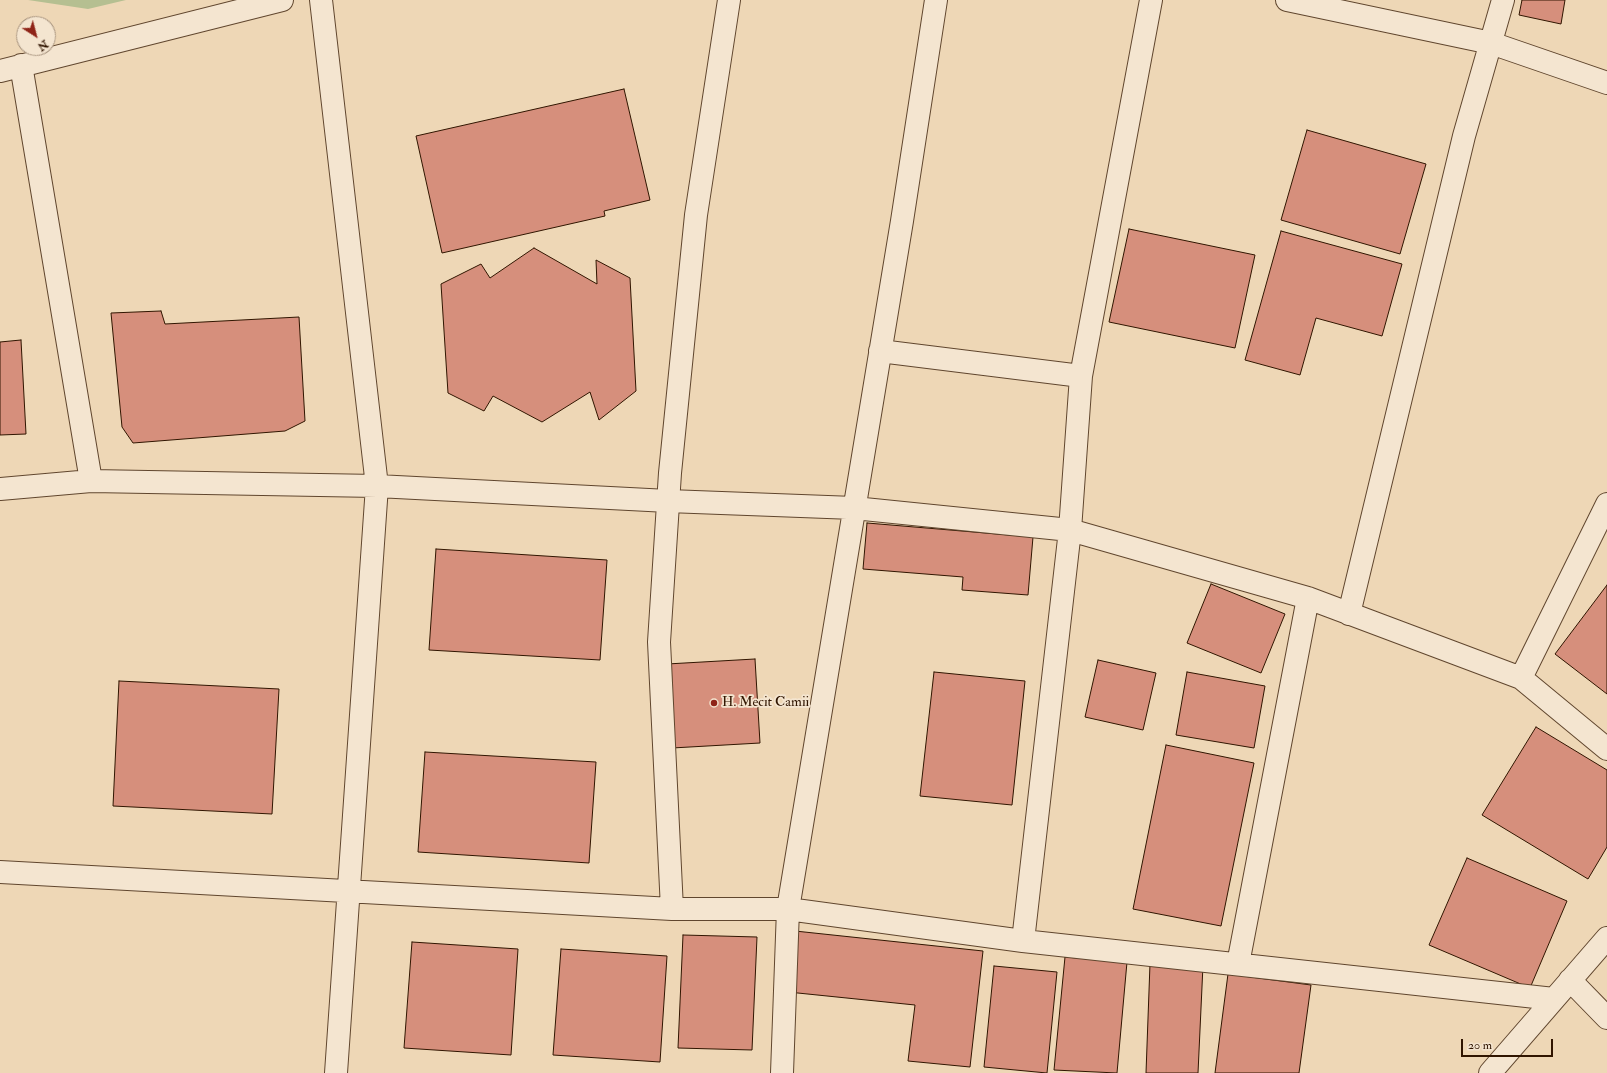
<!DOCTYPE html>
<html>
<head>
<meta charset="utf-8">
<style>
	body { margin:0 }
	#map { position:relative; width:1607px; height:1073px; overflow:hidden; background:#eed7b6; font-family:"IM FELL Double Pica",serif }
	canvas { display:block }
	.north { position:absolute; left:16px; top:16px; width:40px; height:40px; box-sizing:border-box; background:#f4e5d0; border:1px solid #a6927d; border-radius:50%; rotate:144deg; font-size:11px; font-weight:700; line-height:16px; text-align:center; color:#301500 }
	.north::after { content:''; display:block; margin:auto; width:14px; height:18px; background:#8f2418; clip-path:polygon(50% 0,100% 100%,50% 72%,0 100%) }
	.scale { position:absolute; left:1461px; top:1039px; width:92px; height:18px; box-sizing:border-box; border:2px solid #301500; border-top:0; padding-left:5px; font-size:12px; line-height:14px; white-space:nowrap; color:#301500; -webkit-text-stroke:3px #f4e5d0; paint-order:stroke }
</style>
</head>
<body>
<div id="map">
<canvas width="1607" height="1073"></canvas>
<div class="north">N</div>
<div class="scale">20 m</div>
</div>
<script>
const g = document.querySelector('canvas').getContext('2d');
g.lineJoin = 'round';
function paint(path, color) {
  g.fillStyle = color;
  g.fill(path, 'evenodd');
}
function toPath(rows) {
  const path = new Path2D();
  for (const r of rows) {
    path.moveTo(r[0], r[1]);
    for (let i = 2; i < r.length; i += 2) path.lineTo(r[i], r[i + 1]);
  }
  return path;
}
function strokePath(path, color, width, dash) {
  g.strokeStyle = color;
  g.lineWidth = width;
  g.lineCap = dash ? 'butt' : 'round';
  g.setLineDash(dash || []);
  g.stroke(path);
}
function label(font, color, halo, rows, align = 'center') {
  g.font = font + ' "IM FELL Double Pica",serif';
  g.lineWidth = 3.5;
  g.setLineDash([]);
  g.textBaseline = 'middle';
  g.strokeStyle = halo;
  g.fillStyle = color;
  for (const [text, x, y, turn = 0] of rows) {
    g.save();
    g.translate(x, y);
    g.rotate((+turn || 0) * Math.PI / 180);
    g.textAlign = isNaN(turn) ? turn : align;
    if (halo) g.strokeText(text, 0, 0);
    g.fillText(text, 0, 0);
    g.restore();
  }
}
const green = toPath([
	[28,0,126,0,88,9]
]);
const building = toPath([
	[1522,0,1565,0,1561,24,1519,15,1522,0],
	[624,89,650,200,604,211,605,216,442,253,416,136,624,89],
	[1307,130,1426,164,1400,254,1281,220,1307,130],
	[1129,229,1255,255,1235,348,1109,322,1129,229],
	[1281,231,1402,264,1382,336,1316,318,1300,375,1245,360,1281,231],
	[534,248,597,284,596,260,630,278,636,391,599,420,590,392,542,422,493,396,484,411,448,393,441,284,481,264,490,278,534,248],
	[161,311,165,324,299,317,305,421,285,431,133,443,122,427,111,313,161,311],
	[21,340,26,434,0,435,0,342,21,340],
	[867,523,1033,537,1028,595,962,590,963,577,863,569,867,523],
	[436,549,607,560,600,660,429,650,436,549],
	[1211,584,1285,614,1261,673,1187,643,1211,584],
	[1607,585,1607,694,1555,654,1607,585],
	[755,659,760,743,672,748,667,664,755,659],
	[1098,660,1156,673,1143,730,1085,717,1098,660],
	[934,672,1025,681,1012,805,920,796,934,672],
	[1187,672,1265,686,1254,748,1176,735,1187,672],
	[119,681,279,689,272,814,113,806,119,681],
	[1536,727,1607,770,1607,847,1588,879,1482,815,1536,727],
	[1166,745,1254,763,1221,926,1133,909,1166,745],
	[425,752,596,762,589,863,418,852,425,752],
	[1467,858,1567,901,1530,988,1429,945,1467,858],
	[795,931,983,951,970,1067,908,1061,915,1005,788,992,795,931],
	[683,935,757,937,752,1050,678,1048,683,935],
	[412,942,518,949,511,1055,404,1048,412,942],
	[561,949,667,956,660,1062,553,1055,561,949],
	[1065,957,1127,962,1117,1073,1054,1070,1065,957],
	[1150,964,1203,965,1198,1073,1146,1073,1150,964],
	[994,966,1057,972,1047,1073,984,1067,994,966],
	[1228,974,1311,985,1299,1073,1215,1073,1228,974]
]);
const minor = toPath([
	[321,0,377,486,336,1073],
	[1287,0,1491,43,1607,83],
	[21,65,91,481],
	[0,71,282,0],
	[880,351,1081,376],
	[0,489,91,481,377,486,668,501,854,508,1070,530,1308,598,1521,678,1607,749],
	[1349,614,1464,136,1503,0],
	[1521,678,1607,504],
	[0,872,672,909,788,909,1023,941,1554,999],
	[672,909,659,642,670,473,696,215,729,0],
	[1023,941,1070,530,1081,376,1151,0],
	[1238,964,1308,598],
	[1570,980,1607,1018],
	[782,1073,788,909,902,221,936,0],
	[1490,1073,1607,938]
]);
const markers = [
	[714,703,4,"#8f2418"]
];
const poiNames = [
	["H. Mecit Camii",722,703]
];
paint(green, '#b5bf91');
paint(building, '#d68f7c');
strokePath(building, '#301500', 1);
strokePath(minor, '#60462e', 24);
strokePath(minor, '#f4e5d0', 22);
for (const [x, y, r, color] of markers) {
  const dot = new Path2D();
  dot.arc(x, y, r, 0, 2 * Math.PI);
  g.fillStyle = color;
  g.fill(dot);
  strokePath(dot, '#f4e5d0', 1.5);
}
label('14px', '#301500', '#f4e5d0', poiNames, 'left');
</script>
</body>
</html>
